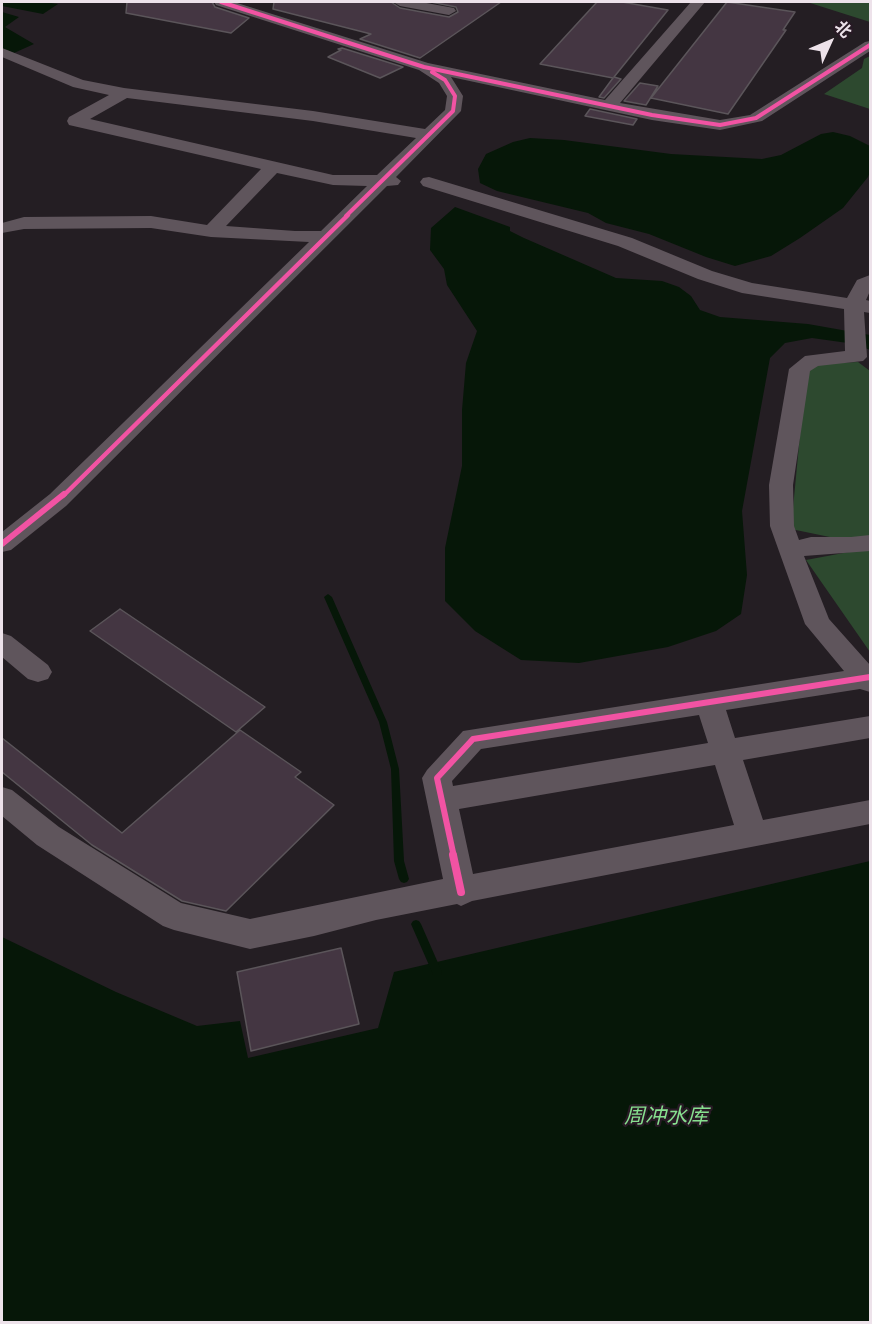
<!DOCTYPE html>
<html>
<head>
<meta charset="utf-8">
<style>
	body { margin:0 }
	#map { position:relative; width:872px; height:1324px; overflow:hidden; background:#241e23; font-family:"Roboto Condensed","Noto Sans SC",sans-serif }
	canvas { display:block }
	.frame { position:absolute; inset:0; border:3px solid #ede2ea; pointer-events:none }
	.north { position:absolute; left:800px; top:12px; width:60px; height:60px; -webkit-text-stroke:4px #281a25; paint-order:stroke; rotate:46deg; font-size:16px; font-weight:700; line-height:24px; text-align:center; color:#ede2ea }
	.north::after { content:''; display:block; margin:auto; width:21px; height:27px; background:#ede2ea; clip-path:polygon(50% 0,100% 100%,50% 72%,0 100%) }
</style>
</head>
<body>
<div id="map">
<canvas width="872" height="1324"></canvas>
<div class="frame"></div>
<div class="north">北</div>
</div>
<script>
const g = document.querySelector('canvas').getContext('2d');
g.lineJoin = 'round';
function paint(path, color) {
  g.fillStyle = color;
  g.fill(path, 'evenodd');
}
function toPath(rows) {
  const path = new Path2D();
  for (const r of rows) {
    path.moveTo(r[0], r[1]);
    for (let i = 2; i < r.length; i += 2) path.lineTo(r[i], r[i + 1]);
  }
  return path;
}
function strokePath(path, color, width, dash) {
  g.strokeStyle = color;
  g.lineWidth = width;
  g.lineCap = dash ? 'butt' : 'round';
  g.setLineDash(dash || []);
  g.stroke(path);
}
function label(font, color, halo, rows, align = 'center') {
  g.font = font + ' "Roboto Condensed","Noto Sans SC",sans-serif';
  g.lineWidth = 4.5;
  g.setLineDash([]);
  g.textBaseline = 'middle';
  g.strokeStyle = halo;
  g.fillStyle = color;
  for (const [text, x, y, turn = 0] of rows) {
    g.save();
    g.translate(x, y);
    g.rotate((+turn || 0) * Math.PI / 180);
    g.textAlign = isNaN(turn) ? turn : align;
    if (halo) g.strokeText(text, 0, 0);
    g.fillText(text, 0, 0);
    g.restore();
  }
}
const green = toPath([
	[807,2,870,2,870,22],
	[870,56,870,109,824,94,862,68,864,59],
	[858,362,870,371,870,537,849,541,791,529,806,372,817,364],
	[870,548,870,652,806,560]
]);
const water = toPath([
	[2,2,44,2,58,4,43,14,2,6],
	[2,12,19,17,5,27,34,44,14,53,2,48],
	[833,132,850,136,870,146,870,172,868,177,843,208,800,238,771,256,735,266,706,257,649,234,606,223,588,213,497,191,480,183,478,169,486,154,513,142,530,138,564,140,671,154,762,159,781,155,821,134],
	[455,207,510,227,510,231,524,238,616,278,662,281,679,287,691,296,700,310,720,317,808,324,870,335,870,350,855,344,812,338,785,343,770,358,742,511,747,575,741,614,716,631,668,647,579,663,521,660,475,631,445,601,445,548,462,466,462,410,466,363,477,331,447,285,444,269,430,250,431,228],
	[870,861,870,1322,2,1322,2,937,116,992,197,1026,240,1021,248,1058,378,1028,394,972]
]);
const stream = toPath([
	[328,594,332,597,387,722,399,769,404,861,409,879,407,882,404,883,401,882,399,879,394,861,391,769,379,722,324,597,328,594],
	[416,920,419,921,421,924,442,972,441,975,437,977,433,975,432,972,411,924,413,921,416,920]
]);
const building = toPath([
	[127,2,212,2,215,7,249,18,231,33,126,13,127,2],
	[274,2,391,2,400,8,449,17,458,12,456,7,431,2,501,2,420,58,360,39,371,34,273,9,274,2],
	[597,2,622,2,668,10,614,77,621,79,604,98,599,97,613,78,540,64,597,2],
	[727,2,795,12,783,30,786,30,728,114,651,98,727,2],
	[342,48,403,67,380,78,328,57,341,50,338,49,342,48],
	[640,83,658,86,646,105,624,101,640,83],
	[590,109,637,119,633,125,585,116,590,109],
	[120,609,265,707,236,732,90,631,120,609],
	[240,730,301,772,295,777,334,805,226,911,182,901,92,845,2,772,2,738,122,833,240,730],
	[341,948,359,1024,251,1051,237,972,341,948]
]);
const minor = toPath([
	[214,2,234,2,428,63,605,100,691,2,705,2,620,103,720,120,750,115,865,42,870,41,870,51,762,121,720,130,652,120,451,77,463,96,461,111,396,177,401,181,398,185,387,186,66,506,11,550,2,552,2,532,50,494,309,242,211,237,151,228,24,229,2,233,2,223,24,217,151,216,207,225,261,169,69,125,67,121,69,117,109,95,73,87,2,57,2,48,83,80,124,88,313,111,425,129,445,110,447,96,439,83,419,70,216,5,214,2],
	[127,98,313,121,416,138,377,175,333,175,90,119,127,98],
	[277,173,333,185,367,186,321,231,295,231,226,226,277,173],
	[393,2,421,2,454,8,456,11,449,15,400,6,393,2],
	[429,177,632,238,712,271,752,283,847,298,857,280,870,275,870,291,866,300,870,301,870,313,864,312,867,357,863,361,818,366,810,371,793,485,794,526,799,540,811,537,851,537,870,535,870,551,804,556,829,619,870,665,870,692,860,689,726,710,735,738,870,716,870,738,743,760,763,820,870,800,870,824,472,901,461,906,457,904,376,920,314,936,250,949,174,930,163,926,37,845,2,816,2,787,12,790,59,827,181,903,250,919,443,879,422,778,427,770,463,731,844,671,805,624,770,526,769,485,789,369,805,356,845,351,844,309,742,293,698,279,618,246,423,186,420,182,423,178,429,177],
	[699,715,708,743,453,786,452,781,481,749,699,715],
	[715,765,734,825,473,874,459,809,715,765],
	[2,633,11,636,48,665,52,672,48,679,38,682,28,679,2,657,2,633]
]);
const cyclewayFar3 = toPath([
	[221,2,424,67,652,115,720,125,756,118,870,45],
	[346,216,453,111,455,96,445,80,432,72]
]);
const cyclewayFar2 = toPath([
	[63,496,348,215]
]);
const cyclewayFar1 = toPath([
	[2,544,64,494],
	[454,857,437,778,473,739,870,677]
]);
const cycleway = toPath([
	[453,855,461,892]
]);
const nearWaternames = [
	["周冲水库",666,1118]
];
paint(green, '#2d492f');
paint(water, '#061708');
paint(stream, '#061708');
paint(building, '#443642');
strokePath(building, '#5b555a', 1.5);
paint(minor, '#5f555c');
strokePath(cyclewayFar3, '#f153a3', 4);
strokePath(cyclewayFar2, '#f153a3', 4.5);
strokePath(cyclewayFar1, '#f153a3', 6);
strokePath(cycleway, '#f153a3', 8);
label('italic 21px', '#87df8f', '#281a25', nearWaternames);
</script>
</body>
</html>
